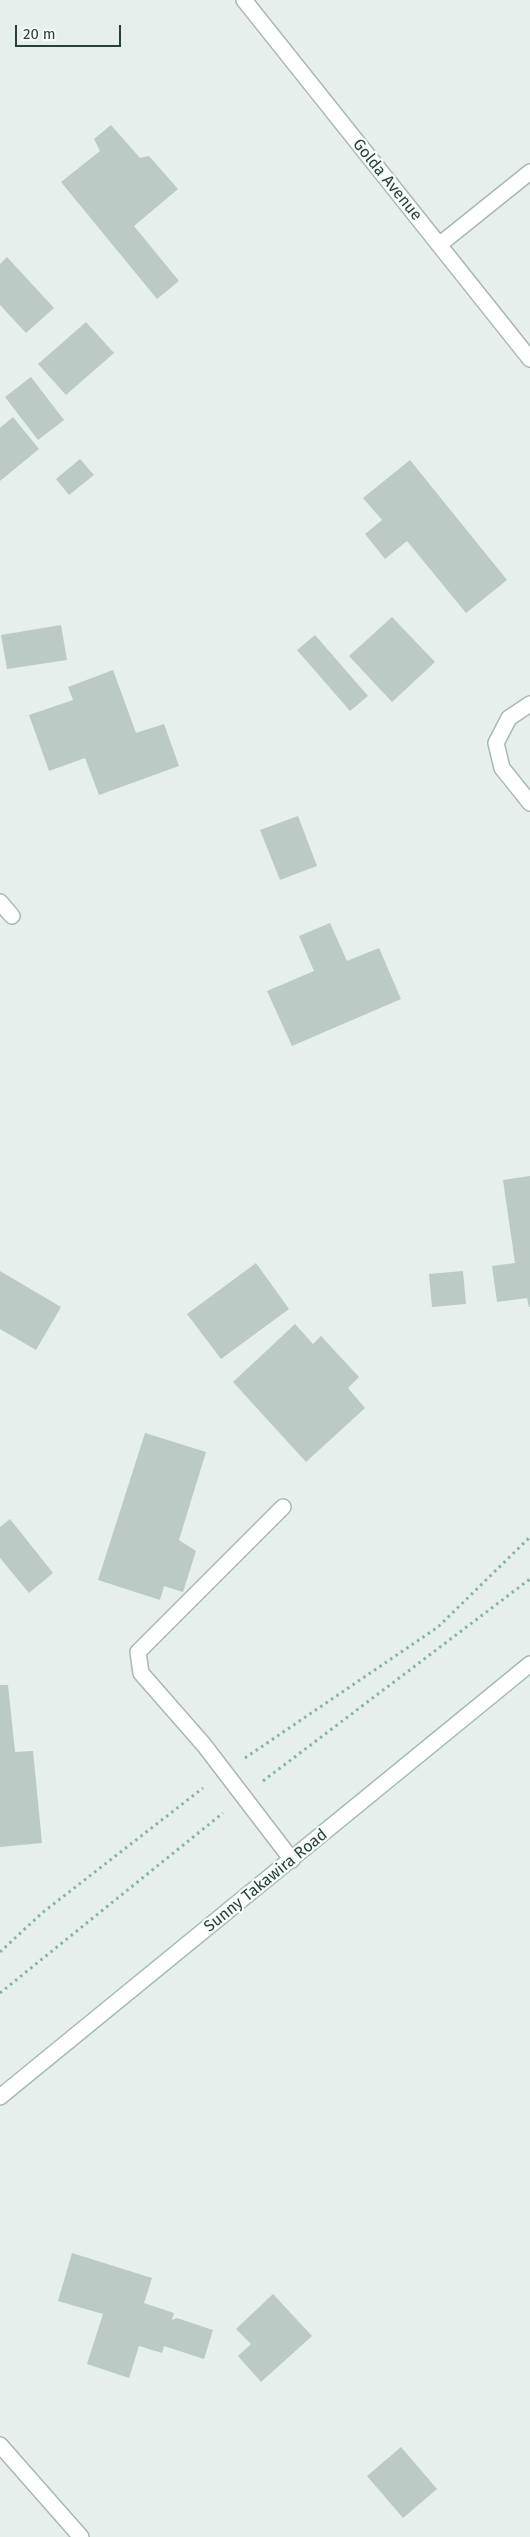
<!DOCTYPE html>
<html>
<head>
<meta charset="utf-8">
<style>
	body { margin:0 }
	#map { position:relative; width:530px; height:2537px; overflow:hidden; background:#e6efeb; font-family:"Fira Sans",sans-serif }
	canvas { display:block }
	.scale { position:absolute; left:15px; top:25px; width:106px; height:22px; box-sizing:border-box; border:2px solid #24423a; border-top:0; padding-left:6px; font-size:15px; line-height:18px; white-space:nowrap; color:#24423a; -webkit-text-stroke:4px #f7fbf9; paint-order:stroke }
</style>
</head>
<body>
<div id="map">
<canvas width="530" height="2537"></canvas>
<div class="scale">20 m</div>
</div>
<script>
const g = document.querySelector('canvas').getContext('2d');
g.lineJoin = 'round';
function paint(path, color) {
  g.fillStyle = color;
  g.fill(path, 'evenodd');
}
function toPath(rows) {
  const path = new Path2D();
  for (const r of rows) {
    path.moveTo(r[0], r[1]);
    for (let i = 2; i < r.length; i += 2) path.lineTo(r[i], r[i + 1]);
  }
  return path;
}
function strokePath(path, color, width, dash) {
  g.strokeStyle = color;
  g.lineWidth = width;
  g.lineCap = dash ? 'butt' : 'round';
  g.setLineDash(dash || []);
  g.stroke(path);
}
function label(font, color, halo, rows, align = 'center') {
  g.font = font + ' "Fira Sans",sans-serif';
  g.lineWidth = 4.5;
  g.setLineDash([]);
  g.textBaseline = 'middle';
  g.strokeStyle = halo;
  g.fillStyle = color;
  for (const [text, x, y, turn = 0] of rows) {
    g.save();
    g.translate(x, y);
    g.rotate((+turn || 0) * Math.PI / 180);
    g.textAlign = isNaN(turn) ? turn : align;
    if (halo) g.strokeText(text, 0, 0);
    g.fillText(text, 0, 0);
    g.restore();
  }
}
const building = toPath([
	[111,125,140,158,149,156,178,189,134,226,179,281,157,299,61,182,100,151,94,139],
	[7,257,54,308,26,333,0,305,0,264],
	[86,322,114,353,66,395,38,364],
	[31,377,64,420,38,440,5,397],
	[13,417,39,449,0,481,0,428],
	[80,459,94,475,69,495,56,479],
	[410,460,507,580,466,613,407,541,385,559,365,534,382,520,363,498],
	[392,617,435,662,392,702,349,656],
	[61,625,67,660,7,669,1,635],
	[315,635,368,696,350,711,297,650],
	[113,670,136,733,164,724,179,766,99,795,85,758,49,771,29,715,73,700,68,687],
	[298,816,317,866,280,880,260,830],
	[330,923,347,961,379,948,401,999,292,1046,267,991,314,971,299,936],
	[530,1176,530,1307,529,1307,527,1298,497,1302,492,1266,515,1263,503,1180],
	[256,1263,289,1309,221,1359,187,1314],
	[0,1271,61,1307,36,1350,0,1329],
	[463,1271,466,1304,432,1307,429,1274],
	[295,1324,313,1344,321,1336,359,1377,348,1388,365,1408,306,1462,233,1382],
	[145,1433,206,1452,179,1540,196,1551,183,1592,164,1586,160,1600,98,1580],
	[10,1519,53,1573,29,1593,0,1558,0,1527],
	[0,1685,8,1685,15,1752,33,1751,42,1843,0,1847],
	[72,2253,152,2278,144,2303,174,2313,172,2320,177,2318,213,2330,204,2359,164,2346,162,2353,139,2346,129,2378,87,2364,103,2314,58,2301],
	[273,2294,312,2336,261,2382,238,2356,251,2344,236,2329],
	[401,2447,437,2489,403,2518,367,2476]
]);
const path = toPath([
	[245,1758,438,1627,530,1537],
	[263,1781,530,1579],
	[0,1952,42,1913,203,1788],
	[0,1993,223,1813]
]);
const lane = toPath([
	[530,704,509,718,496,743,502,768,530,803],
	[283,1507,138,1652,141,1673,204,1745,292,1860]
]);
const street = toPath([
	[244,0,530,359],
	[439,245,530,172],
	[0,902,12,916],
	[0,2445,81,2537]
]);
const secondary = toPath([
	[0,2097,530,1664]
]);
const streetNames = [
	["Golda Avenue",387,180,51],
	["Sunny Takawira Road",266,1881,-39]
];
paint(building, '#bbcac4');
strokePath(lane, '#a8b8b2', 18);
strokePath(street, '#a8b8b2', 18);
strokePath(secondary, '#a4bbb3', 18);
strokePath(path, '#86b3a5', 3, [2.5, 4]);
strokePath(lane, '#fff', 15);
strokePath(street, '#fff', 15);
strokePath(secondary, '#fff', 15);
label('16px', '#24423a', '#f7fbf9', streetNames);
</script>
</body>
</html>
